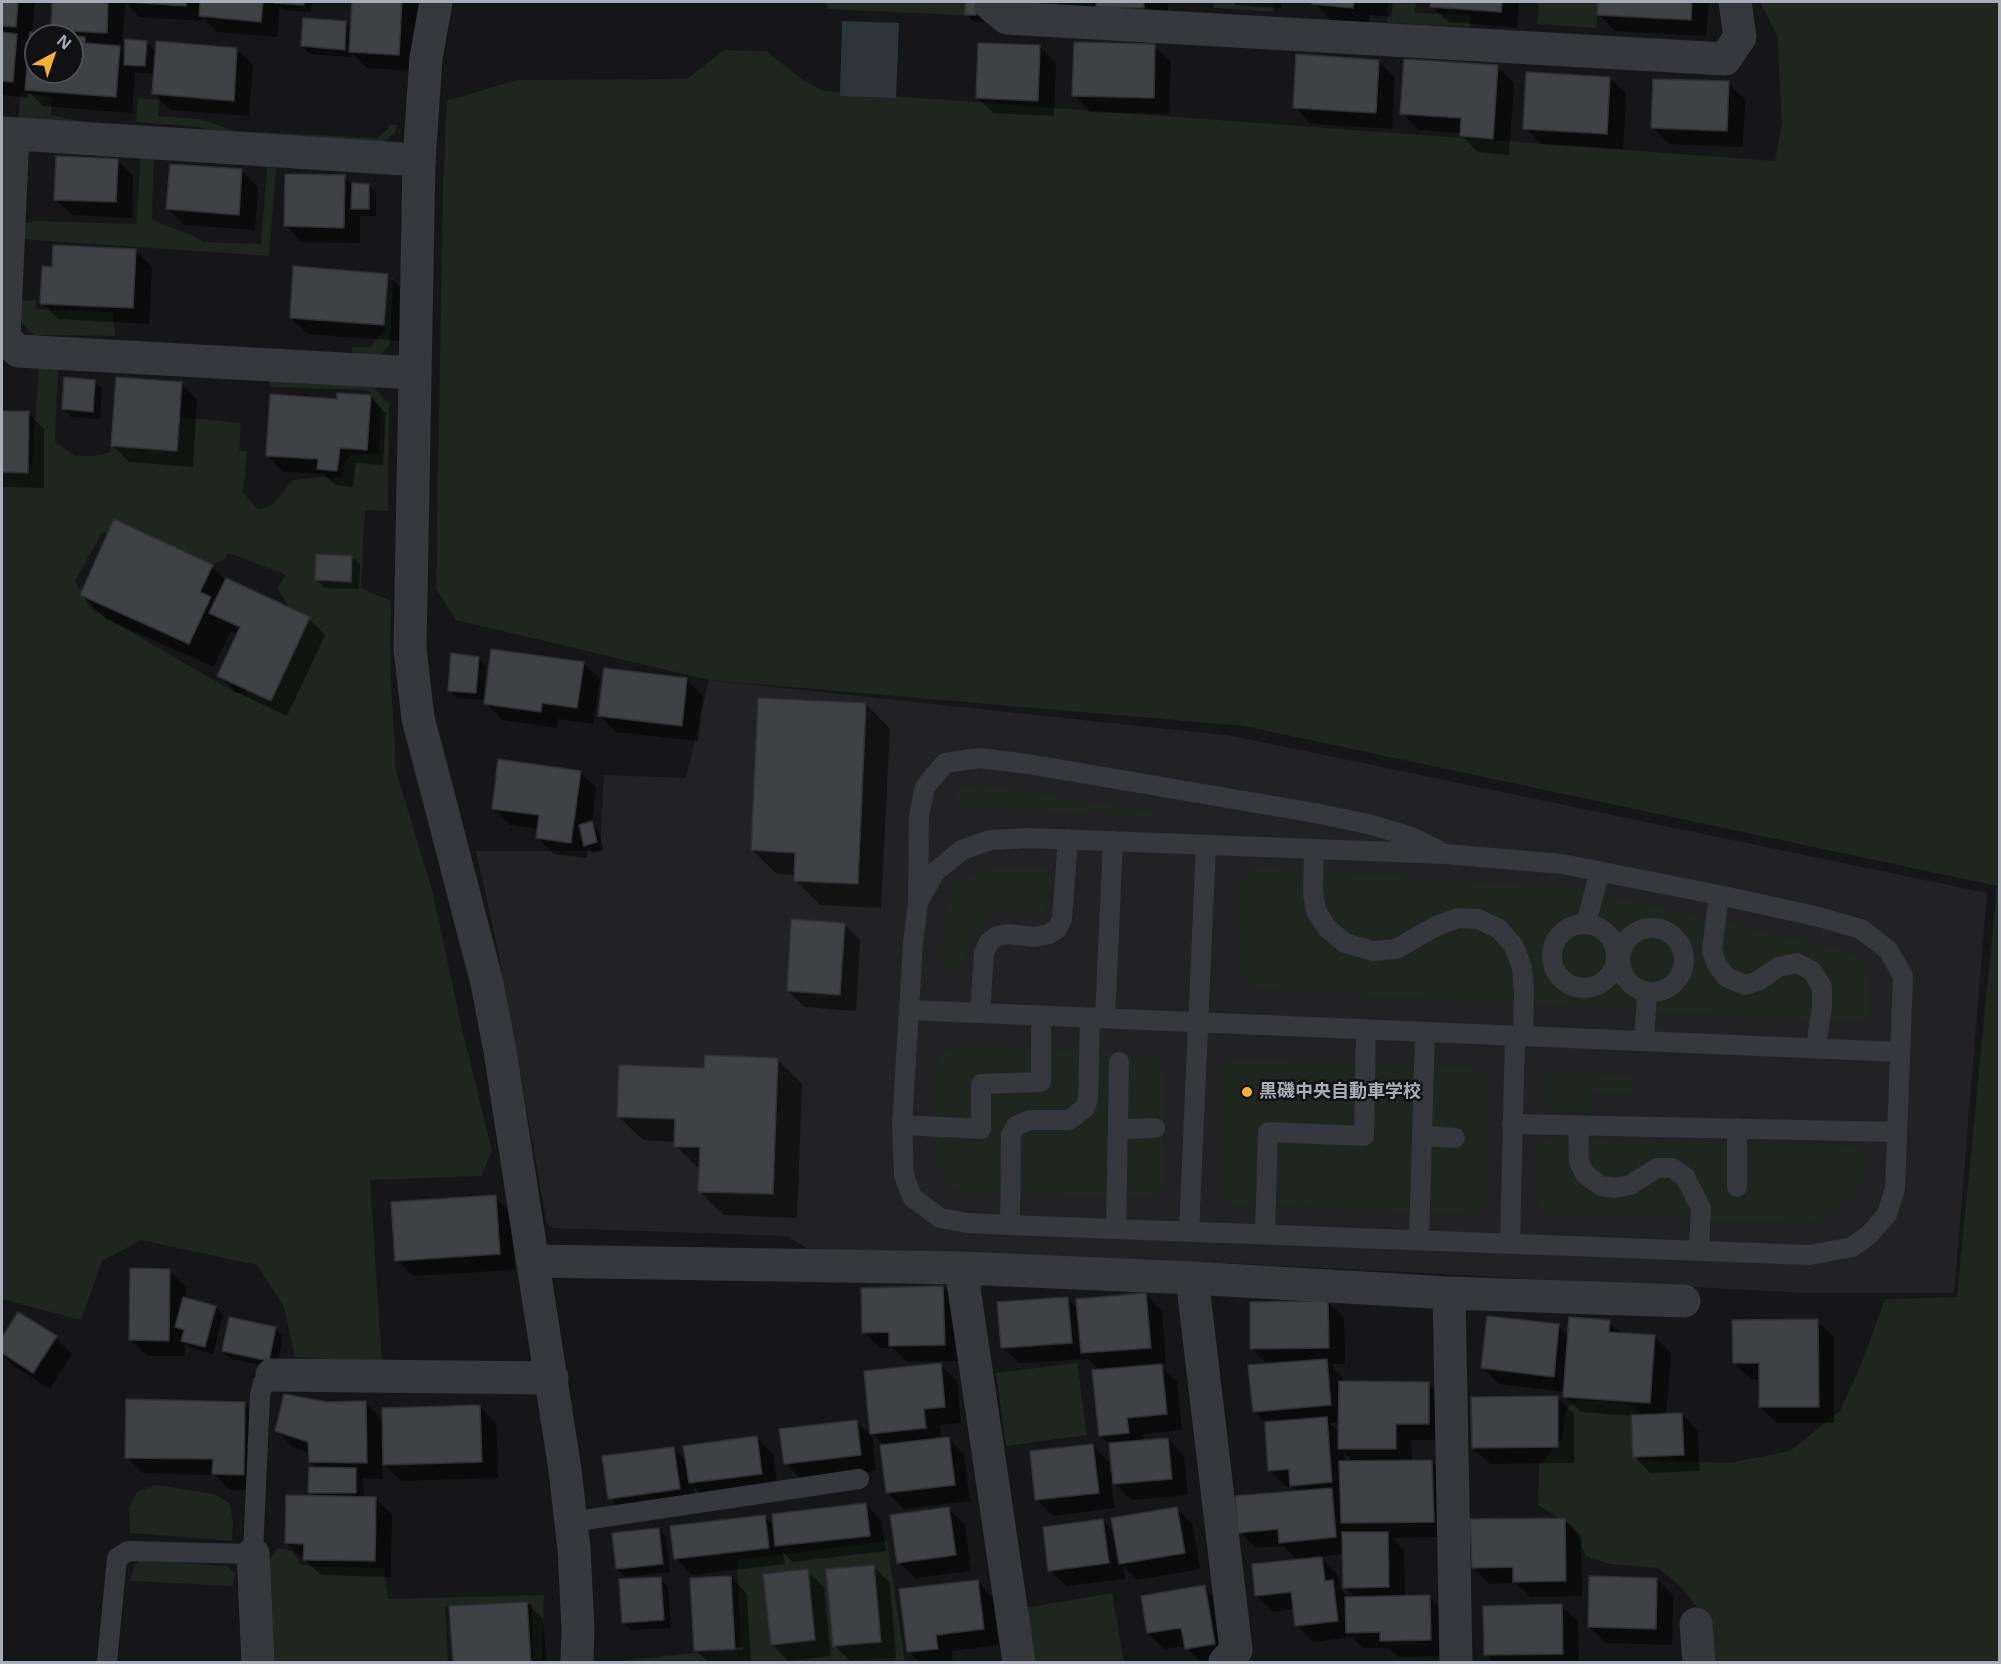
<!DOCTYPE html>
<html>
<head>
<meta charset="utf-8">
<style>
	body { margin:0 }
	#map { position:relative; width:2001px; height:1664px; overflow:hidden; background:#161618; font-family:"Open Sans",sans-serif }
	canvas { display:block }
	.frame { position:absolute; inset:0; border:3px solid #a8adb8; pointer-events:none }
	.north { position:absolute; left:24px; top:24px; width:60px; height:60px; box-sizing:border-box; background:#111113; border:2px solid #4d4f55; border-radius:50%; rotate:40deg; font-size:16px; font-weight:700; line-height:24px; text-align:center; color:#a8adb8 }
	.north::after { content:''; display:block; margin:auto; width:21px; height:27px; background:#f2b134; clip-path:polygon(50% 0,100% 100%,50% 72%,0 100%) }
</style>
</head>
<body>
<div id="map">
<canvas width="2001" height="1664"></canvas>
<div class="frame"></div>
<div class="north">N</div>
</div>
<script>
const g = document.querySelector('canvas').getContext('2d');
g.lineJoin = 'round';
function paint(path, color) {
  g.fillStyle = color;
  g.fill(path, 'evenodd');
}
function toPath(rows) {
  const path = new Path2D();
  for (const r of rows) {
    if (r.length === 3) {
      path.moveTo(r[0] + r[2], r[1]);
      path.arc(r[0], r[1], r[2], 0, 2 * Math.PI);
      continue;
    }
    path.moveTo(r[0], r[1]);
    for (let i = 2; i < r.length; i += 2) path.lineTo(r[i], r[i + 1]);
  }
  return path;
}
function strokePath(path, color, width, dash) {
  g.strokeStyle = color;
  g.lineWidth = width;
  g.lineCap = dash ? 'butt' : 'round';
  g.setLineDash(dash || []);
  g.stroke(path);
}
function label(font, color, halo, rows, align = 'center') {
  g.font = font + ' "Open Sans","Noto Sans JP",sans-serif';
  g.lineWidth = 5;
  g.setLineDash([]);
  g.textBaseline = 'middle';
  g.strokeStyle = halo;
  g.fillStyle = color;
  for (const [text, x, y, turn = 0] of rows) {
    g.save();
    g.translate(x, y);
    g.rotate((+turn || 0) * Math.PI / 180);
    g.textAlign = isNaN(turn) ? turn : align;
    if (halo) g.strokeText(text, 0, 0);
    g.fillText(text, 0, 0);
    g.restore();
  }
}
const built = toPath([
	[709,680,1233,736,1987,893,1954,1293,1807,1293,1227,1263,808,1249,787,1236,553,1228,547,1224,500,960,476,851,600,851,604,775,686,778]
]);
const green = toPath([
	[827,2,965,2,965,14,975,15,976,2,979,2,979,16,827,9],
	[1030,2,1093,2,1093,7,1031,2],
	[1213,2,1274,2,1273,12,1213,8],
	[1388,2,1416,2,1415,13,1471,15,1470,27,1387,23],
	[1539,2,1598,2,1596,28,1537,24],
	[1760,2,1999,2,1999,1662,1707,1662,1702,1613,1681,1587,1658,1568,1610,1564,1586,1556,1573,1527,1538,1505,1539,1465,1563,1436,1565,1410,1576,1400,1623,1402,1638,1411,1639,1460,1729,1463,1790,1451,1840,1411,1861,1365,1885,1299,1957,1297,1997,886,1244,726,709,680,456,620,436,589,443,186,447,101,516,80,687,79,724,50,766,51,803,80,824,91,1775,161,1782,122,1777,35],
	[20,92,52,98,51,115,79,121,79,126,19,121],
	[138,98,159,100,158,116,200,119,235,131,377,138,388,129,389,125,397,125,395,133,378,146,231,140,199,127,136,122],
	[141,154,154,155,152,220,191,235,204,242,261,244,267,167,276,168,269,256,20,239,22,224,36,221,136,224],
	[387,277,393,278,390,344,378,358,351,357,352,347,370,347,385,329],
	[36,300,36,309,113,312,115,336,34,335,22,324,19,301],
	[39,366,58,367,55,442,75,456,93,456,111,452,111,446,177,451,179,417,241,423,239,450,247,452,243,492,258,510,272,505,293,480,321,477,341,478,345,462,351,454,379,454,381,409,368,390,270,387,269,378,372,385,389,404,388,511,365,510,361,588,391,601,390,665,396,771,432,890,460,1020,492,1151,481,1176,370,1180,382,1362,295,1357,284,1307,257,1265,141,1240,102,1261,81,1320,2,1299,2,459,32,465],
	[118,528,204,566,222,561,229,553,286,575,277,588,300,624,268,687,236,693,90,608,75,581,101,534],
	[978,784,1153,812,1153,819,992,807,960,808,956,804,957,793,964,787],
	[1011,867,1045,868,1052,874,1050,901,1041,914,996,912,983,922,973,936,960,969,947,969,941,963,943,916,953,892,967,878,989,869],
	[1254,867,1581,889,1846,951,1864,964,1869,978,1870,1014,1854,1022,1255,989,1240,975,1239,882],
	[965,1045,1154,1056,1164,1068,1163,1186,1154,1196,966,1194,948,1184,936,1164,933,1077,942,1053],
	[1236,1059,1476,1068,1490,1081,1487,1203,1474,1215,1232,1203,1221,1192,1223,1068],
	[1557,1072,1633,1075,1633,1093,1590,1091,1590,1112,1556,1111,1544,1103,1544,1084],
	[1549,1137,1854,1146,1868,1157,1864,1177,1851,1198,1835,1212,1812,1223,1551,1214,1538,1205,1536,1147],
	[1077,1363,1087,1435,1006,1446,996,1373],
	[156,1485,215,1494,230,1504,233,1523,232,1541,130,1533,129,1508,137,1492],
	[887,1541,905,1662,894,1662,894,1659,858,1662,625,1662,626,1660,741,1648,737,1560],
	[874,1565,880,1642,833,1645,826,1569],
	[808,1569,815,1640,771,1645,763,1574],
	[278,1548,292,1551,302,1565,333,1567,384,1568,388,1599,544,1595,542,1662,533,1662,532,1604,445,1607,448,1662,272,1662,268,1562],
	[140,1560,227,1566,235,1573,233,1586,130,1581,134,1567],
	[1112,1593,1124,1662,1034,1662,1025,1608]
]);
const water = toPath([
	[842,21,899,23,896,98,840,96]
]);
const shadow = toPath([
	[2,2,35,2,32,34,56,36,36,36,36,72,72,72,72,36,59,36,52,30,54,2,312,2,311,12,284,10,280,6,277,37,217,32,202,17,202,21,139,17,125,2,122,51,126,54,146,42,157,53,236,49,253,65,249,116,170,110,154,94,155,74,135,72,132,113,43,106,29,92,28,98,2,95],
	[23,42,30,42,30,49],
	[353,2,419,2,415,71,367,68,352,54,352,57,310,54,302,46,346,23,352,29],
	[967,2,984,2,983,22,974,22,966,14],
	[1056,2,1168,2,1168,32,1063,9],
	[1233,2,1282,2,1281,8,1236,5],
	[1314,2,1393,2,1391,17,1370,15,1369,23,1330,20],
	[1432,2,1519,2,1517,28,1448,22,1432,6],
	[1599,2,1709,2,1706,36,1615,31,1598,14],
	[1154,46,1171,62,1169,114,1090,112,1074,95],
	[1040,47,1056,63,1054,116,993,113,977,97],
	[1379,62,1395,78,1392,129,1311,124,1295,107],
	[1497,67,1514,83,1509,155,1478,152,1462,136,1462,133,1418,130,1402,113],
	[1610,78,1626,94,1623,149,1541,144,1525,128],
	[1728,83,1745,99,1743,147,1669,144,1653,128],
	[117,160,133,176,132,218,72,215,55,199],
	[242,171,258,187,255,230,184,225,168,209],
	[344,177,353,185,369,185,376,193,376,216,360,216,360,243,302,242,286,226],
	[135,250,152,267,149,324,58,319,42,303,54,268],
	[387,275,404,291,400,341,308,334,291,318],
	[94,381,102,389,100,419,71,417,64,409],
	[181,383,197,400,193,467,129,462,113,446],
	[370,397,386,413,383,465,356,463,353,487,335,485,324,474,283,472,267,455,339,400],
	[2,412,28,413,44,429,44,488,2,487],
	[352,557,360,565,359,589,324,588,317,580],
	[212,566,226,581,309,619,325,635,287,716,236,692,219,676,239,634,231,631,214,667,106,619,81,594],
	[478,658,486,666,483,700,457,698,449,690],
	[583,663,600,679,593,724,558,719,557,728,502,720,486,703],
	[687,680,703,696,698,741,616,732,600,716],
	[866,704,890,729,881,908,820,905,795,880,795,875,777,874,752,850],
	[580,772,596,788,592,823,599,831,604,850,593,853,588,848,587,858,554,854,538,838,539,829,510,825,493,808],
	[844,924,860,940,856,1011,805,1007,788,991],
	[777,1059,802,1084,797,1218,724,1215,699,1191,700,1170,676,1146,676,1142,643,1140,618,1116,706,1070],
	[495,1197,511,1213,515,1270,413,1276,397,1260],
	[170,1271,186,1287,186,1299,215,1307,223,1315,213,1354,191,1348,185,1343,185,1356,147,1356,130,1340],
	[943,1288,959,1304,960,1361,907,1362,893,1348,880,1348,864,1332],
	[1145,1294,1162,1311,1166,1364,1160,1365,1177,1382,1182,1430,1143,1434,1144,1441,1168,1439,1184,1456,1188,1495,1131,1500,1111,1481,1115,1508,1053,1516,1036,1499,1093,1446,1109,1462,1110,1473,1113,1472,1111,1446,1100,1436,1101,1371,1088,1359,1019,1363,1002,1347,1068,1299,1078,1309],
	[1328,1302,1344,1318,1345,1364,1330,1364,1342,1377,1343,1383,1429,1383,1445,1400,1445,1440,1411,1440,1412,1462,1431,1461,1448,1478,1449,1537,1392,1538,1404,1550,1405,1597,1429,1597,1446,1613,1446,1656,1398,1657,1389,1648,1363,1648,1352,1637,1313,1642,1297,1626,1294,1609,1273,1612,1257,1596,1299,1561,1283,1546,1256,1548,1240,1532,1298,1492,1293,1486,1286,1487,1270,1471,1266,1424,1254,1411,1268,1365,1252,1348],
	[1340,1422,1340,1433,1330,1423],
	[1344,1452,1354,1463,1345,1463],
	[1344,1554,1345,1587,1355,1598,1349,1598,1340,1588,1338,1575,1320,1557],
	[18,1314,56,1338,72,1354,50,1389,12,1365,2,1354,2,1340],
	[1817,1321,1834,1337,1834,1423,1777,1423,1760,1407,1760,1379,1751,1379,1734,1363],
	[1609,1322,1622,1334,1655,1337,1671,1353,1666,1415,1682,1414,1698,1431,1700,1471,1650,1473,1634,1456,1633,1416,1581,1412,1565,1396,1565,1392,1499,1384,1483,1368,1559,1326,1569,1336],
	[275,1328,283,1336,277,1368,231,1359,223,1351],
	[940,1365,957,1381,961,1423,940,1425,941,1439,948,1438,964,1454,970,1501,904,1509,887,1492,885,1446,872,1433,876,1471,802,1480,785,1463,856,1421,872,1437,865,1372],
	[1557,1397,1574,1414,1574,1463,1490,1464,1473,1448],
	[245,1403,261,1419,260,1490,230,1490,215,1475,143,1473,127,1457],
	[366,1403,384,1421,480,1407,496,1423,498,1478,401,1481,382,1462,383,1479,363,1478,364,1498,376,1499,392,1515,391,1577,321,1575,286,1543,315,1497,310,1492,319,1469,311,1461,310,1453,293,1447,277,1431,327,1404],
	[757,1438,773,1454,778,1490,706,1499,693,1486,696,1505,626,1515,610,1498,673,1448,687,1462],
	[866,1504,882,1521,886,1551,793,1562,783,1552,785,1564,692,1575,676,1558,765,1517,775,1527],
	[949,1509,965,1525,971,1571,915,1578,898,1562],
	[1177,1509,1193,1525,1200,1569,1137,1580,1123,1566,1125,1579,1066,1586,1050,1570,1103,1521,1115,1533],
	[1565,1520,1581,1536,1582,1596,1531,1597,1516,1583,1489,1584,1473,1567],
	[658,1529,666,1537,670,1572,625,1577,617,1569],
	[874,1567,890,1583,896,1658,850,1661,834,1645],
	[807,1571,824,1587,831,1656,788,1661,772,1644],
	[731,1577,747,1594,751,1662,708,1662,696,1650],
	[743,1647,743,1650,709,1651,709,1648],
	[660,1579,668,1587,671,1628,631,1630,623,1623],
	[1657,1579,1673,1595,1672,1645,1606,1643,1589,1627],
	[977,1581,993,1598,999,1645,952,1651,953,1662,919,1662,909,1652],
	[1205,1587,1221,1603,1231,1660,1200,1662,1186,1646,1164,1649,1148,1633],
	[527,1603,543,1619,546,1662,455,1662,451,1607],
	[1561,1606,1578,1622,1579,1662,1494,1662,1485,1654]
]);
const building = toPath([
	[2,2,18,2,16,27,2,26,2,2],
	[52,2,108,2,107,33,51,30,52,2],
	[128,2,186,2,186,6,128,2],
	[200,2,263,2,261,22,199,16,200,2],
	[274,2,304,2,304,5,274,3,274,2],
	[352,2,402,2,399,55,349,52,352,2],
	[965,2,976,2,976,15,965,15,965,2],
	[1096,2,1144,2,1144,8,1096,7,1096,2],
	[1312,2,1354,2,1353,8,1312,4,1312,2],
	[1431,2,1502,2,1501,12,1430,7,1431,2],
	[1598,2,1692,2,1691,20,1597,15,1598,2],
	[303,18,346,21,345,50,301,46,303,18],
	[2,32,17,34,13,82,2,81,2,32],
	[30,32,85,37,85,43,120,46,116,97,25,90,30,32],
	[36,36,72,36,72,72,36,72,36,36],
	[125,39,147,41,145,66,124,65,125,39],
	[156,41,237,48,234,101,152,94,156,41],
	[1074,42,1155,44,1154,98,1072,96,1074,42],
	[978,43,1040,45,1038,101,976,98,978,43],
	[1296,54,1379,60,1376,113,1293,108,1296,54],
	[1404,59,1498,65,1493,139,1460,136,1461,118,1400,114,1404,59],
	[1526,72,1610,77,1607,134,1523,129,1526,72],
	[1653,79,1729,81,1727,131,1651,128,1653,79],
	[56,156,118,159,116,202,54,200,56,156],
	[170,164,242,169,239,215,166,209,170,164],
	[285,174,345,175,344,228,284,226,285,174],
	[352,183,369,184,369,209,351,209,352,183],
	[53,245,136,249,133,308,40,304,42,266,52,267,53,245],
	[293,266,388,274,384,325,290,318,293,266],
	[64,377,95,380,93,412,62,409,64,377],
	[116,377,182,382,177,451,111,446,116,377],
	[337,393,371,395,367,450,340,448,337,471,317,469,318,459,266,456,270,394,337,399,337,393],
	[2,411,29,411,28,473,2,472,2,411],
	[114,519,213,565,200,592,211,597,189,644,80,595,114,519],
	[316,554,352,556,351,582,315,580,316,554],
	[226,578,310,617,271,701,217,676,240,627,209,613,226,578],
	[491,649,584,662,577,708,542,703,541,712,484,704,491,649],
	[451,653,479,657,476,693,448,691,451,653],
	[604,668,687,678,682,726,598,716,604,668],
	[758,698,866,703,858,884,794,881,795,853,751,850,758,698],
	[498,759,581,771,571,843,536,838,539,815,492,809,498,759],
	[592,821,597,842,584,846,579,825,592,821],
	[791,919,845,923,840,995,787,991,791,919],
	[705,1055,778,1058,773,1194,698,1192,700,1147,674,1147,675,1119,617,1117,619,1065,704,1068,705,1055],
	[496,1195,500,1254,395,1261,391,1202,496,1195],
	[130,1268,170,1269,169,1341,129,1340,130,1268],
	[943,1286,945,1345,889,1346,889,1332,862,1333,861,1288,943,1286],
	[1146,1293,1151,1348,1081,1353,1076,1299,1146,1293],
	[183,1297,216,1306,205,1347,181,1341,184,1330,175,1327,183,1297],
	[1068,1297,1072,1343,1001,1348,997,1302,1068,1297],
	[1328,1301,1329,1348,1250,1349,1250,1302,1328,1301],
	[18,1312,57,1336,33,1373,2,1353,2,1337,18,1312],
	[1487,1316,1559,1324,1554,1377,1481,1368,1487,1316],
	[229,1317,276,1327,269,1361,222,1351,229,1317],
	[1569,1317,1610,1320,1609,1332,1655,1335,1650,1403,1563,1397,1569,1317],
	[1818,1319,1819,1407,1759,1407,1759,1363,1733,1363,1732,1320,1818,1319],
	[1327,1359,1331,1405,1253,1412,1248,1365,1327,1359],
	[941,1363,945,1407,924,1409,926,1428,870,1434,864,1371,941,1363],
	[1162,1364,1167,1414,1127,1418,1129,1433,1099,1436,1092,1370,1162,1364],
	[1339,1381,1429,1382,1429,1424,1396,1424,1396,1449,1338,1449,1339,1381],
	[284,1394,327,1402,366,1401,367,1463,309,1462,308,1442,275,1431,284,1394],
	[1558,1396,1558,1447,1472,1448,1471,1397,1558,1396],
	[126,1399,245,1402,244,1475,212,1474,213,1459,125,1458,126,1399],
	[480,1405,482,1462,383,1465,382,1408,480,1405],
	[1682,1413,1684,1455,1633,1457,1631,1415,1682,1413],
	[1327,1417,1332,1482,1290,1486,1289,1469,1268,1471,1265,1422,1327,1417],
	[857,1420,861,1455,784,1464,779,1429,857,1420],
	[757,1436,762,1474,689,1483,683,1446,757,1436],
	[949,1437,955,1485,886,1493,880,1445,949,1437],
	[1168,1438,1172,1479,1113,1484,1109,1443,1168,1438],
	[1093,1444,1099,1493,1035,1500,1030,1451,1093,1444],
	[674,1447,680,1489,608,1499,602,1456,674,1447],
	[1432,1460,1434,1522,1341,1523,1339,1461,1432,1460],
	[309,1467,356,1468,356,1493,308,1493,309,1467],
	[1332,1488,1336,1537,1279,1543,1278,1529,1238,1533,1235,1496,1332,1488],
	[286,1495,376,1497,375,1561,303,1560,304,1544,285,1543,286,1495],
	[866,1503,870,1536,775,1546,772,1514,866,1503],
	[949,1507,956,1555,897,1563,890,1515,949,1507],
	[1177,1507,1185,1553,1119,1564,1111,1518,1177,1507],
	[765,1515,769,1548,674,1559,670,1526,765,1515],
	[1565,1518,1566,1581,1513,1582,1513,1567,1472,1568,1470,1519,1565,1518],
	[1103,1519,1109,1563,1048,1571,1043,1527,1103,1519],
	[659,1528,663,1564,616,1569,612,1533,659,1528],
	[1342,1532,1388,1532,1389,1587,1343,1588,1342,1532],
	[1322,1557,1325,1581,1333,1580,1338,1621,1295,1626,1291,1592,1255,1596,1252,1564,1322,1557],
	[874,1565,881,1642,833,1646,826,1569,874,1565],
	[808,1569,815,1640,771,1645,763,1574,808,1569],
	[731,1576,735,1649,694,1651,690,1578,731,1576],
	[1589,1576,1657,1578,1656,1629,1588,1627,1589,1576],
	[661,1577,664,1620,622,1623,619,1579,661,1577],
	[978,1580,984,1629,936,1635,938,1649,907,1652,899,1589,978,1580],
	[1205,1585,1215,1644,1185,1649,1181,1628,1147,1633,1141,1596,1205,1585],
	[1430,1595,1431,1640,1380,1641,1380,1632,1346,1633,1345,1597,1430,1595],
	[527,1602,531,1662,453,1662,449,1606,527,1602],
	[1562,1604,1563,1654,1484,1655,1483,1606,1562,1604]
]);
const service = toPath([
	[1029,838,1446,854,1562,864,1719,895,1815,916,1861,929,1888,950,1903,976,1895,1189,1887,1214,1869,1235,1852,1247,1810,1255,1010,1225,968,1223,940,1218,912,1197,904,1175,902,1125,913,943,918,902,935,872,962,850,990,840,1029,838],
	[1314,849,1313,893,1316,911,1327,928,1345,943,1373,951,1396,949,1436,926,1458,918,1478,919,1499,929,1514,946,1522,968,1524,991,1523,1037],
	[1719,895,1712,950,1717,965,1726,977,1745,985,1758,981,1778,967,1797,963,1812,971,1822,987,1822,1005,1816,1048],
	[918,900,919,816,925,787,945,763,979,758,1028,764,1315,813,1368,824,1409,836,1438,850],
	[1586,923,1600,871],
	[1584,956,32],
	[1652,960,32],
	[909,1010,1900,1052],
	[980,1013,984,953,989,942,997,936,1008,934,1034,937,1049,934,1057,929,1062,919,1068,839],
	[1105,1018,1113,841],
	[1644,1041,1647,992],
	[1512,1124,1897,1132],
	[902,1125,981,1129,981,1084,1041,1082,1041,1016],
	[1578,1126,1579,1162,1585,1174,1601,1186,1615,1188,1630,1185,1657,1168,1672,1168,1685,1177,1701,1208,1699,1250],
	[1737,1128,1737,1187],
	[1118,1129,1155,1128],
	[1422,1136,1455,1138],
	[1010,1225,1011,1135,1016,1126,1030,1120,1069,1120,1085,1108,1088,1099,1090,1018],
	[1116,1229,1119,1062],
	[1189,1231,1206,845],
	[1265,1234,1268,1132,1364,1136,1366,1029],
	[1419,1239,1425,1032],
	[1510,1243,1515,1036],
	[571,1522,859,1479],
	[107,1662,117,1558,128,1551,253,1554,260,1395,263,1383,272,1375]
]);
const minor = toPath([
	[992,2,991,5,1007,18,1725,59,1740,37,1735,2],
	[2,133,419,160],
	[13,134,4,338,18,351,415,373],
	[534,1261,961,1268,1192,1278,1449,1293,1684,1301],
	[961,1268,1019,1662],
	[1192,1278,1236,1650,1225,1662],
	[1449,1293,1456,1662],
	[272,1375,552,1378],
	[253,1554,258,1662],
	[1696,1624,1699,1662]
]);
const tertiary = toPath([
	[436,2,426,58,419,160,410,649,418,718,487,983,500,1051,565,1470,574,1549,578,1629,577,1662]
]);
const markers = [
	[1247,1092,6,"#f2b134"]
];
const poiNames = [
	["黒磯中央自動車学校",1259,1092]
];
paint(built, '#222225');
paint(green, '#1e261f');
paint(water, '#2c353c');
paint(shadow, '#0007');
paint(building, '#404145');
strokePath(building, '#303034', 1.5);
strokePath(service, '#37383d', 20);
strokePath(minor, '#37383d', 33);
strokePath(tertiary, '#37383d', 33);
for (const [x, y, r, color] of markers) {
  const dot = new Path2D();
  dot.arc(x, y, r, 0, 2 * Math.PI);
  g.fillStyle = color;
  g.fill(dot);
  strokePath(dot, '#111113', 2);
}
label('bold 18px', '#a8adb8', '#111113', poiNames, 'left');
</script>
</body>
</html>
